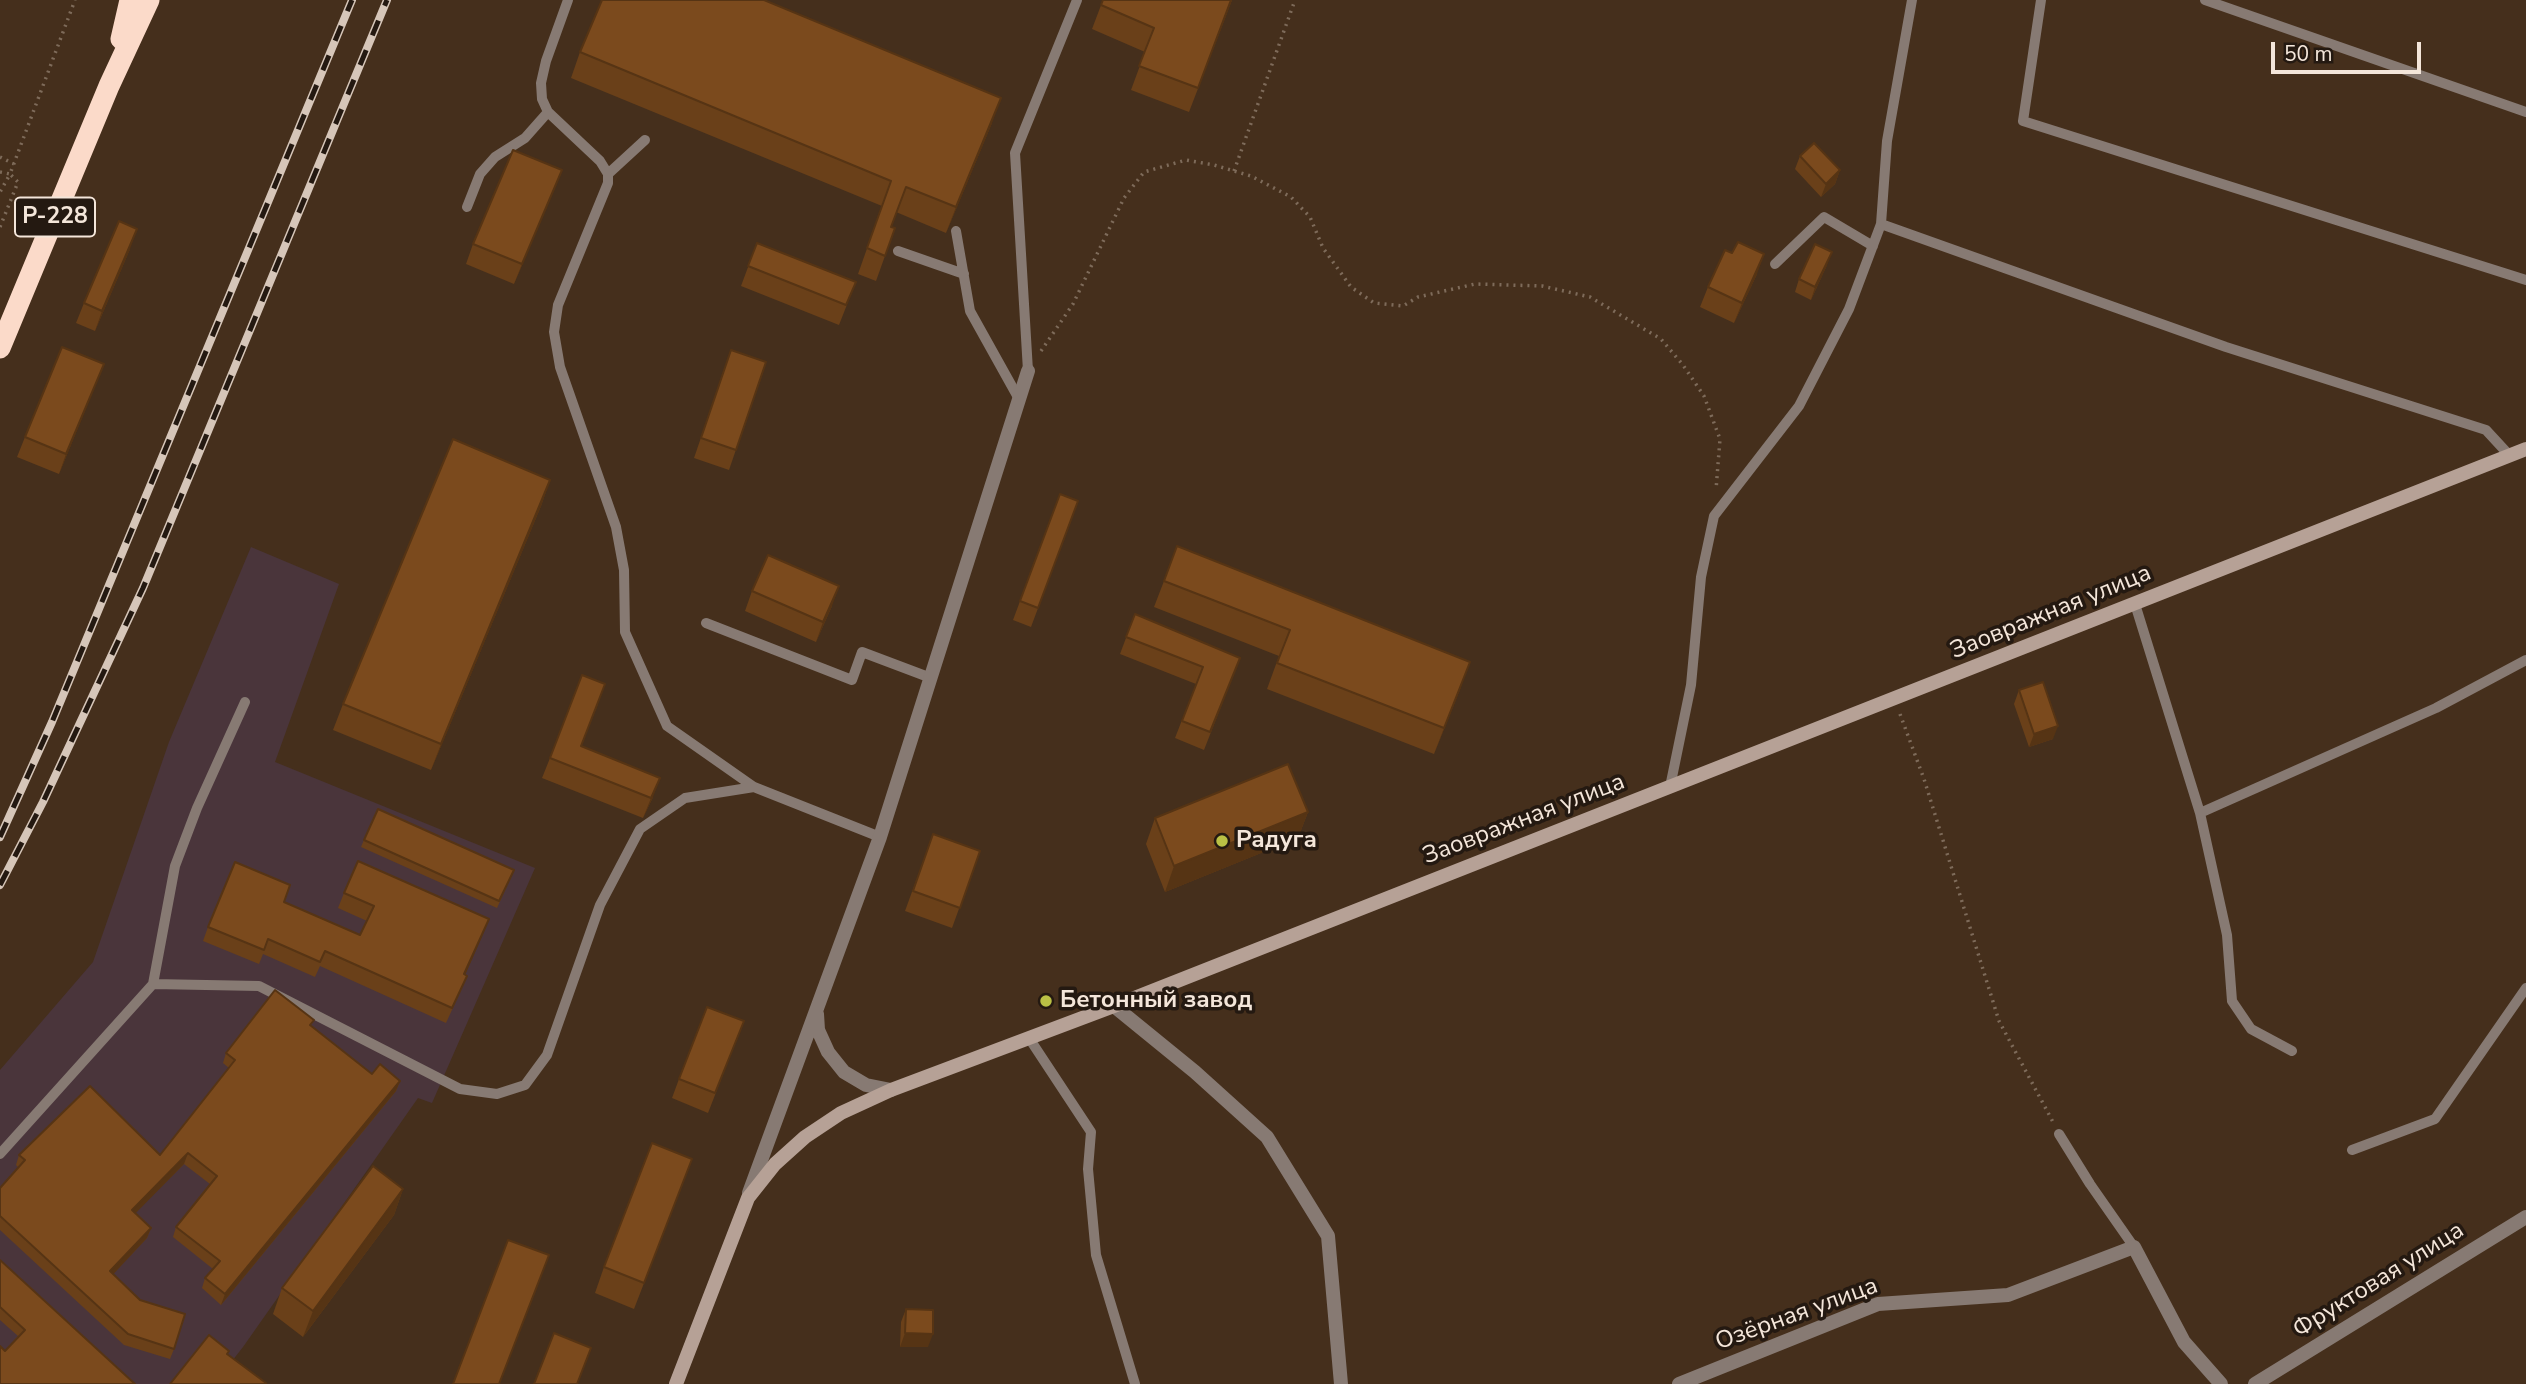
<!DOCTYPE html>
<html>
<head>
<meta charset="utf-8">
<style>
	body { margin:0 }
	#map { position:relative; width:2526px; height:1384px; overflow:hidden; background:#452f1c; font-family:"Nunito Sans",sans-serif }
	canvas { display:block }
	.scale { position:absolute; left:2271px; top:42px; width:150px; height:32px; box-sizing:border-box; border:4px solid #f4e6da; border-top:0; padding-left:9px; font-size:21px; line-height:24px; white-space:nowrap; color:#f4e6da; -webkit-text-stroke:5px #241911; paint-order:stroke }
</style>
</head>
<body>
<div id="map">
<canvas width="2526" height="1384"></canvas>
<div class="scale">50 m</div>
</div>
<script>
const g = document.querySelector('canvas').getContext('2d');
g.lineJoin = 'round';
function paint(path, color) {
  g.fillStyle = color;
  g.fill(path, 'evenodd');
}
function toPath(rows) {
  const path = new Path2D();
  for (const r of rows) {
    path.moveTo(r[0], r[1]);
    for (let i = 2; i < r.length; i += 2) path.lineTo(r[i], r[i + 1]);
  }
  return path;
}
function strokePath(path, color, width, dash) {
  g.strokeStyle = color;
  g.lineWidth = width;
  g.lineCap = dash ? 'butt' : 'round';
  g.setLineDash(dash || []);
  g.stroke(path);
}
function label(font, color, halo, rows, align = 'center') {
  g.font = font + ' "Nunito Sans",sans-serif';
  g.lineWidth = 7;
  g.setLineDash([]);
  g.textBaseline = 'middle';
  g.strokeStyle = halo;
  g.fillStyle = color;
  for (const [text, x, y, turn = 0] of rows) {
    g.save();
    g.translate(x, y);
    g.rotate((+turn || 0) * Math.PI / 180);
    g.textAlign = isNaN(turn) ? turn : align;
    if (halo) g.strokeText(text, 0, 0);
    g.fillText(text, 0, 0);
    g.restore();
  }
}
const industrial = toPath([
	[251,547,339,584,275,762,535,868,432,1103,418,1098,243,1347,214,1384,0,1384,0,1070,93,962,169,742]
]);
const path = toPath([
	[0,157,14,164],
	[1234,171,1295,0],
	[0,172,10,174,0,192],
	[0,227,18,182,10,174,75,0],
	[1041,351,1073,304,1124,198,1144,172,1186,160,1214,165,1251,176,1291,197,1310,217,1323,248,1351,287,1374,303,1403,306,1418,297,1475,284,1542,286,1590,297,1661,339,1683,365,1704,396,1720,439,1716,490],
	[1900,714,1924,779,1999,1021,2053,1122]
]);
const lane = toPath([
	[568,0,546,61,541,83,542,99,548,112,600,161,608,174],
	[2041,0,2023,121,2526,280],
	[2205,0,2526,112],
	[645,140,608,174,608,183,558,305,554,332,560,367,616,527,624,570,625,632,667,726,754,787,880,837],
	[467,207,480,174,495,157,525,138,548,112],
	[1881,224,2226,347,2486,430,2510,456],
	[956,231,970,311,1019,399],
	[898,251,964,274],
	[1775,264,1824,217,1873,246],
	[1028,371,1015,153,1077,0],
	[2135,604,2200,813,2227,935,2232,1001,2251,1029,2292,1051],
	[706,623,852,680,862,652,931,678],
	[1670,787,1691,685,1701,577,1714,516,1799,406,1849,309,1881,224,1887,141,1912,0],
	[2200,813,2436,708,2526,660],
	[153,984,175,866,197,808,245,702],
	[1029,1038,1091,1132,1088,1169,1096,1255,1135,1384],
	[2059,1134,2090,1184,2134,1247],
	[2352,1150,2435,1119,2526,988],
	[0,1154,153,984,259,986,460,1089,497,1094,525,1085,547,1055,600,905,640,829,685,798,754,787]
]);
const street = toPath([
	[1114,1006,1195,1072,1267,1137,1328,1236,1341,1384],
	[817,1014,818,1030,828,1052,844,1072,866,1085,891,1090],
	[749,1193,880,837,1028,371],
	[1679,1384,1878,1304,2008,1295,2134,1247,2184,1342,2221,1384],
	[2255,1384,2526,1217]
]);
const secondary = toPath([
	[676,1384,748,1198,775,1164,805,1137,841,1113,891,1090,1114,1006,2526,449]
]);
const highway = toPath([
	[121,39,130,0],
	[0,348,109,86,149,0]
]);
const rail = toPath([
	[0,837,52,722,352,0],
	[0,885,43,802,143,588,387,0]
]);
const wall = toPath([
	[1103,0,1232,0,1189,112,1131,90,1145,52,1092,29],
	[580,52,992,123,946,233,896,212,891,227,895,228,876,281,858,274,882,206,571,78],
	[1800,156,1840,170,1835,184,1821,197,1795,169],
	[562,170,554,190,514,284,466,264,473,244],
	[757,243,848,302,839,325,741,286],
	[130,249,95,331,76,323,84,303],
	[1827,265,1811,300,1795,292,1799,279],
	[1757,274,1734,323,1700,307,1708,287],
	[731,350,766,362,729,470,694,458],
	[104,364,59,474,17,457,25,437],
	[550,480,541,506,431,770,333,730,343,704],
	[1060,494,1078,501,1031,627,1013,620],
	[1164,581,1461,687,1434,754,1267,689,1279,656,1154,607],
	[752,591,832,606,816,642,745,611],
	[1135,614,1240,658,1204,750,1175,738,1196,684,1120,654],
	[2019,690,2053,739,2029,747,2014,704],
	[598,704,581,746,653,797,643,818,542,778,550,758],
	[1308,812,1298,838,1165,892,1146,844,1155,818],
	[933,834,980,851,952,928,905,911],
	[364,840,514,870,497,908,361,847],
	[344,893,489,919,465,975,461,990,446,1023,320,966,315,977,263,954,259,964,203,941,208,927,284,902,360,935,367,921,338,908],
	[312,1026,372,1074,400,1081,396,1091,221,1305,202,1288,205,1278,213,1269,173,1237,176,1227,210,1184,184,1164,135,1213,151,1228,147,1238,113,1274,174,1349,170,1359,124,1345,0,1230,0,1188,19,1168,16,1165,19,1155,160,1155,229,1068,223,1063,226,1053],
	[736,1041,708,1113,672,1098,679,1079],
	[692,1159,634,1309,595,1293,604,1267],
	[403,1189,394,1215,303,1337,273,1314,282,1288],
	[0,1260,135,1384,5,1351,18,1336,0,1320],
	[906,1309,928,1347,900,1347,901,1322]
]);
const shadedWall = toPath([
	[1001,98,992,123,946,233,956,207],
	[562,170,554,190,514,284,522,264],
	[1840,170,1835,184,1821,197,1826,184],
	[137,229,130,249,95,331,102,311],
	[1832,252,1827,265,1811,300,1815,287],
	[1764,254,1757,274,1734,323,1742,303],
	[104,364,96,384,59,474,66,454],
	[550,480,541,506,431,770,441,744],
	[839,586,832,606,816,642,823,622],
	[1470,662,1461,687,1434,754,1444,728],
	[2058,726,2053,739,2029,747,2034,734],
	[660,778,653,797,643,818,651,798],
	[1308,812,1298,838,1165,892,1174,866],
	[489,919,483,934,459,989,464,974],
	[400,1081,396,1091,221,1305,225,1294],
	[188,1153,184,1164,128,1221,132,1210],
	[403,1189,394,1215,303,1337,313,1311],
	[151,1228,147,1238,106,1282,110,1271],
	[905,1333,933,1334,928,1347,900,1347]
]);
const building = toPath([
	[602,0,764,0,1001,98,956,207,906,187,891,227,895,228,885,256,867,248,891,181,580,52,602,0],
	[1103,0,1231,0,1198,88,1139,66,1154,28,1101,5,1103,0],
	[1814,143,1840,170,1826,184,1800,156,1814,143],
	[513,150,562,170,522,264,473,244,513,150],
	[119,221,137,229,102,311,84,303,119,221],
	[1738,242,1764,254,1742,303,1708,287,1725,250,1732,253,1738,242],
	[757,243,856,282,846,305,748,266,757,243],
	[1815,244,1832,252,1815,287,1799,279,1815,244],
	[62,347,104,364,66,454,25,437,62,347],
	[731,350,766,362,736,450,701,438,731,350],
	[453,439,550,480,441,744,343,704,453,439],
	[1060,494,1078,501,1038,608,1020,601,1060,494],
	[1177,546,1470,662,1444,728,1277,663,1290,630,1164,581,1177,546],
	[768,555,839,586,823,622,752,591,768,555],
	[1135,614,1240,658,1210,732,1182,721,1203,667,1126,637,1135,614],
	[582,675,605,684,581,746,660,778,651,798,550,758,582,675],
	[2043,682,2058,726,2034,734,2019,690,2043,682],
	[1288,764,1308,812,1174,866,1155,818,1288,764],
	[378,809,514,870,499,901,364,840,378,809],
	[933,834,980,851,960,908,913,891,933,834],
	[358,861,489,919,464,974,467,976,452,1008,325,951,320,962,268,939,264,950,208,927,235,862,290,885,284,902,360,935,374,906,344,893,358,861],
	[275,990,314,1020,310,1025,372,1074,380,1064,400,1081,225,1294,205,1278,220,1261,176,1227,217,1176,188,1153,132,1210,151,1228,110,1271,140,1300,185,1314,174,1349,128,1334,0,1216,0,1188,25,1160,19,1155,90,1086,160,1155,235,1060,226,1053,275,990],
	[707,1007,744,1021,715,1093,679,1079,707,1007],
	[652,1143,692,1159,644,1283,604,1267,652,1143],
	[373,1166,403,1189,313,1311,282,1288,373,1166],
	[508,1240,549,1255,499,1384,453,1384,508,1240],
	[0,1260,135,1384,0,1384,0,1346,5,1351,25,1330,0,1307,0,1260],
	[906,1309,933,1310,933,1334,905,1333,906,1309],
	[554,1333,591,1348,577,1384,534,1384,554,1333],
	[209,1335,229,1351,227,1354,266,1383,265,1384,170,1384,209,1335]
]);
const markers = [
	[1222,841,7,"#bac045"],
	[1046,1001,7,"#bac045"]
];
const shields = [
	[55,217,80]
];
const shieldNames = [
	["Р-228",55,217]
];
const streetNames = [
	["Заовражная улица",2051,613,-22],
	["Заовражная улица",1524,820,-21],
	["Фруктовая улица",2379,1281,-32],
	["Озёрная улица",1797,1315,-20]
];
const poiNames = [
	["Радуга",1236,841],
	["Бетонный завод",1060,1001]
];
paint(industrial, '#4a353b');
strokePath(path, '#7e6b5a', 3.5, [2, 5]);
strokePath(lane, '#877a73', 10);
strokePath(street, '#877a73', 14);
strokePath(secondary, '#b6a196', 14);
strokePath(highway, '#fbdac9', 21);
strokePath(rail, '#d6c6b9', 8);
strokePath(rail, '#241911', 5, [16]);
paint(wall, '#6a4019');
paint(shadedWall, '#563414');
paint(building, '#7b4a1d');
strokePath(building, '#563414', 2);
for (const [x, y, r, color] of markers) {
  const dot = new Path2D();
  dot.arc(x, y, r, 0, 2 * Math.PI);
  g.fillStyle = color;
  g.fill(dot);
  strokePath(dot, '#241911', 2.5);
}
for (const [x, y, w] of shields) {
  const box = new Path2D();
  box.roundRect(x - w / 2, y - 19.5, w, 39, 5);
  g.fillStyle = '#241911';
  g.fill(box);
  strokePath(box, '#f4e6da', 2);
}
label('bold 23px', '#f4e6da', null, shieldNames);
label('24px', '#f4e6da', '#241911', streetNames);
label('bold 24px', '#f4e6da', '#241911', poiNames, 'left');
</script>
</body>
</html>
